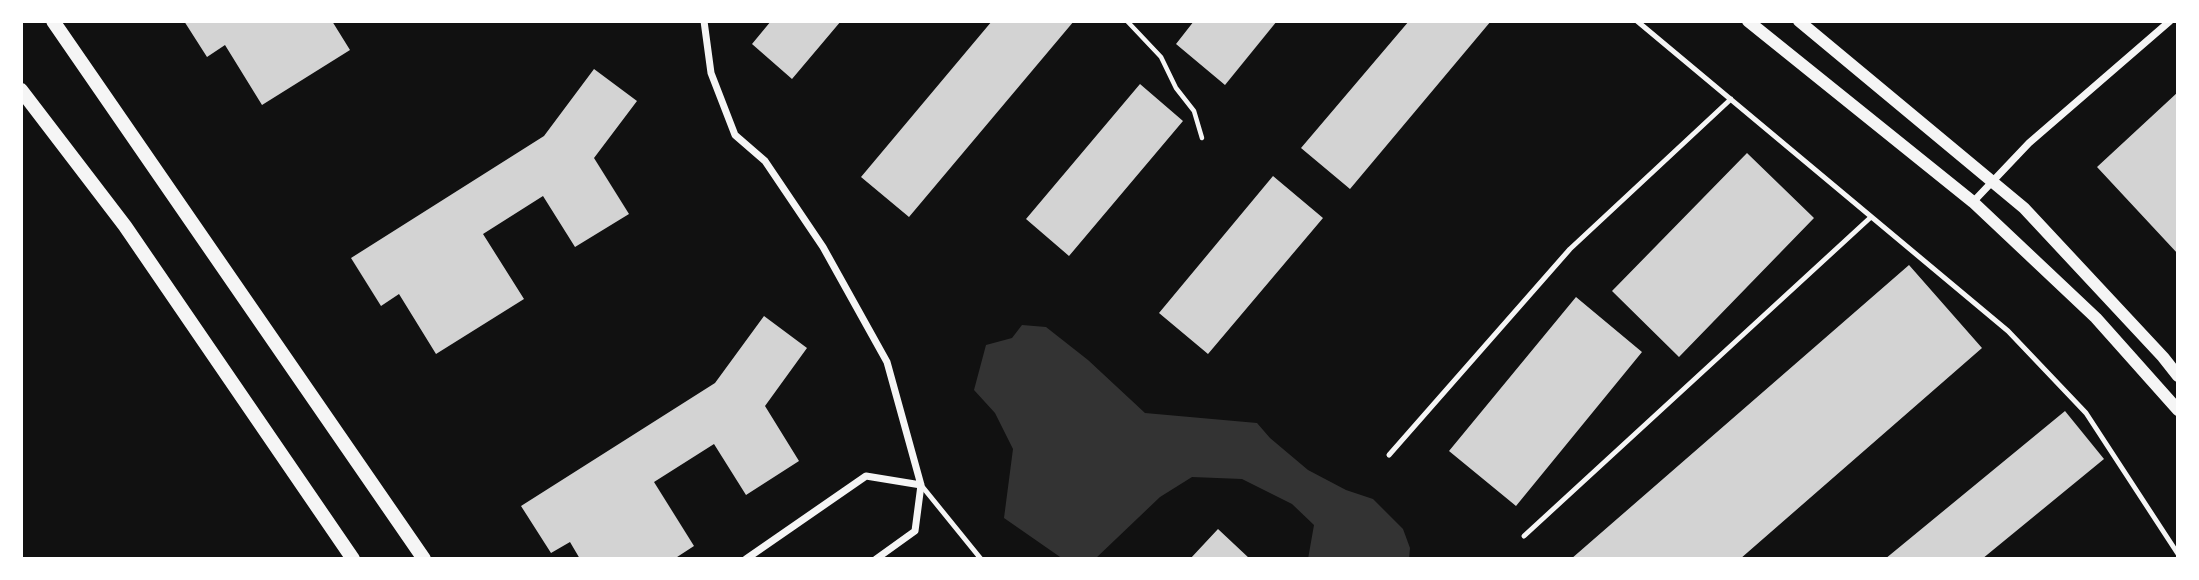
<!DOCTYPE html>
<html>
<head>
<meta charset="utf-8">
<style>
	body { margin:0 }
	#map { position:relative; width:2199px; height:580px; overflow:hidden; background:#111; font-family:"Asap Condensed",sans-serif }
	canvas { display:block }
	.frame { position:absolute; inset:0; border:23px solid #fff; pointer-events:none }
</style>
</head>
<body>
<div id="map">
<canvas width="2199" height="580"></canvas>
<div class="frame"></div>
</div>
<script>
const g = document.querySelector('canvas').getContext('2d');
g.lineJoin = 'round';
function paint(path, color) {
  g.fillStyle = color;
  g.fill(path, 'evenodd');
}
function toPath(rows) {
  const path = new Path2D();
  for (const r of rows) {
    path.moveTo(r[0], r[1]);
    for (let i = 2; i < r.length; i += 2) path.lineTo(r[i], r[i + 1]);
  }
  return path;
}
function strokePath(path, color, width, dash) {
  g.strokeStyle = color;
  g.lineWidth = width;
  g.lineCap = dash ? 'butt' : 'round';
  g.setLineDash(dash || []);
  g.stroke(path);
}
const water = toPath([
	[1022,325,1046,327,1088,360,1145,413,1257,423,1270,438,1308,470,1346,490,1373,499,1403,529,1410,548,1409,559,1308,559,1314,525,1292,504,1242,479,1192,477,1160,497,1095,559,1063,559,1004,518,1013,449,995,413,974,390,986,345,1012,338]
]);
const building = toPath([
	[184,21,332,21,350,50,262,105,225,45,207,57],
	[771,21,841,21,792,79,752,44],
	[992,21,1074,21,909,217,861,177],
	[1194,21,1277,21,1225,85,1176,44],
	[1409,21,1491,21,1350,189,1301,148],
	[594,69,637,101,594,158,629,214,575,247,543,196,483,234,524,299,436,354,399,294,381,306,351,258,544,136],
	[1140,84,1183,121,1069,256,1026,219],
	[2178,92,2178,254,2097,167],
	[1747,153,1814,218,1679,357,1612,291],
	[1273,176,1323,218,1208,354,1159,313],
	[1909,265,1982,348,1740,559,1571,559],
	[1576,297,1642,352,1516,506,1449,451],
	[764,316,807,348,765,406,799,461,746,495,714,444,654,482,694,546,674,559,580,559,570,542,551,553,521,506,715,383],
	[2065,411,2104,459,1982,559,1885,559],
	[1218,529,1250,559,1190,559]
]);
const path = toPath([
	[1127,21,1161,57,1176,88,1194,111,1202,138]
]);
const service = toPath([
	[1637,21,2008,331,2086,413,2178,554],
	[1389,455,1570,249,1731,99],
	[921,485,981,559],
	[1524,536,1871,217]
]);
const minor = toPath([
	[704,21,711,73,735,135,765,161,823,247,887,362,921,485,915,531,876,559],
	[1973,202,2029,143,2170,21],
	[746,559,866,476,921,485]
]);
const tertiary = toPath([
	[1748,21,1973,202,2096,318,2178,410],
	[1799,21,2024,208,2163,357,2178,376]
]);
const secondary = toPath([
	[53,21,424,559],
	[21,90,125,226,353,559]
]);
paint(water, '#333');
paint(building, '#d3d3d3');
strokePath(path, '#f5f5f5', 4.5);
strokePath(service, '#f5f5f5', 5);
strokePath(minor, '#f5f5f5', 7);
strokePath(tertiary, '#f5f5f5', 12);
strokePath(secondary, '#f5f5f5', 14);
</script>
</body>
</html>
